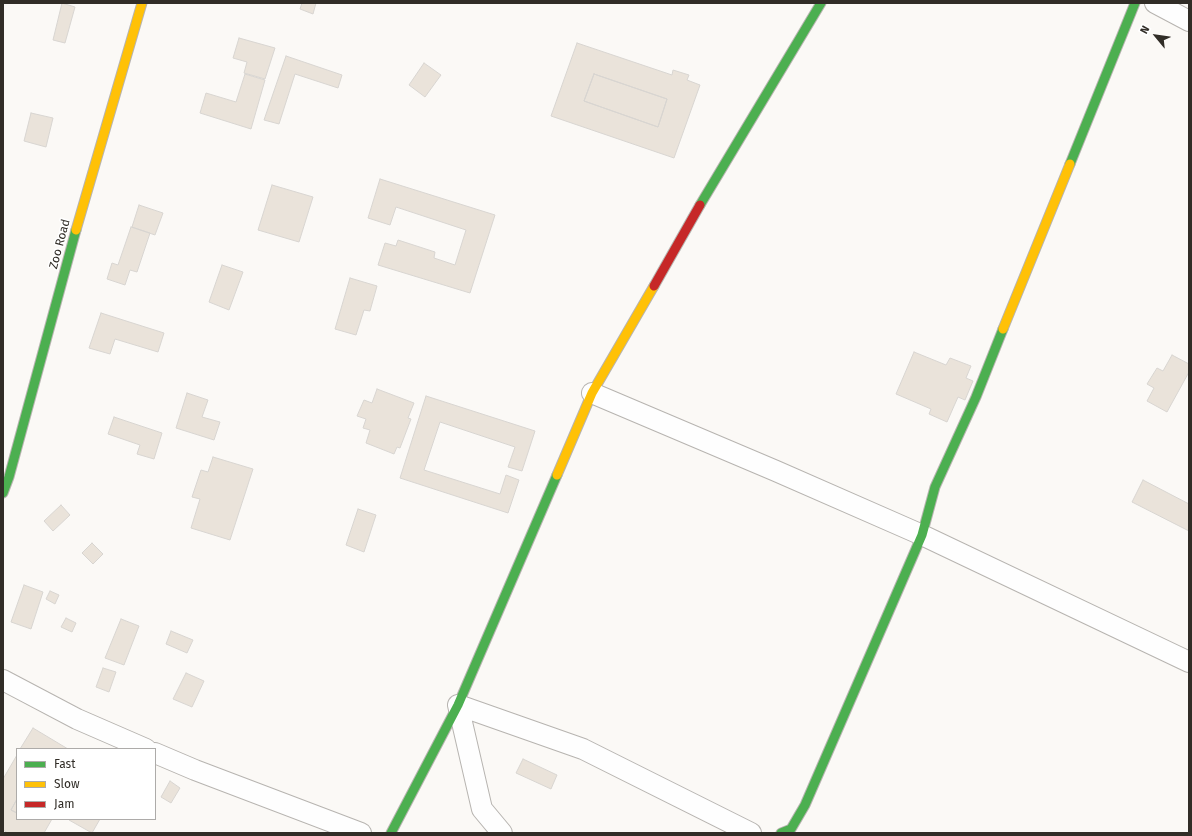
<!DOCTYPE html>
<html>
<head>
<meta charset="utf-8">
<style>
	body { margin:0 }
	#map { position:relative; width:1192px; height:836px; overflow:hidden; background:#fbf9f6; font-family:"Fira Sans",sans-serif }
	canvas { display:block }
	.frame { position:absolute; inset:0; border:4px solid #312d27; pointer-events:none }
	.legend { position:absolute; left:16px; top:748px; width:140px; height:72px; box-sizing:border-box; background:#fff; border:1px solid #adaba9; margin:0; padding:5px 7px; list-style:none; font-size:12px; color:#312d27 }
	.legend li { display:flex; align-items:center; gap:8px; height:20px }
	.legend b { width:20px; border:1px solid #adaba9 }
	.north { position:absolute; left:1136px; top:16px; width:40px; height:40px; -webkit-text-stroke:3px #fff; paint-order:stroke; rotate:299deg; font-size:11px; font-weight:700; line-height:16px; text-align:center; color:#312d27 }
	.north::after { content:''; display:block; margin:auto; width:14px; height:18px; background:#312d27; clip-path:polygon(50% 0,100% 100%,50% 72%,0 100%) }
</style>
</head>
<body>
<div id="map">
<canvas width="1192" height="836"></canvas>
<div class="frame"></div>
<ul class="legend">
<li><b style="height:5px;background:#4caf50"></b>Fast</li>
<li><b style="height:5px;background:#ffc107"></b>Slow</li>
<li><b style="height:5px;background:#c62828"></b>Jam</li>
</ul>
<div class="north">N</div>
</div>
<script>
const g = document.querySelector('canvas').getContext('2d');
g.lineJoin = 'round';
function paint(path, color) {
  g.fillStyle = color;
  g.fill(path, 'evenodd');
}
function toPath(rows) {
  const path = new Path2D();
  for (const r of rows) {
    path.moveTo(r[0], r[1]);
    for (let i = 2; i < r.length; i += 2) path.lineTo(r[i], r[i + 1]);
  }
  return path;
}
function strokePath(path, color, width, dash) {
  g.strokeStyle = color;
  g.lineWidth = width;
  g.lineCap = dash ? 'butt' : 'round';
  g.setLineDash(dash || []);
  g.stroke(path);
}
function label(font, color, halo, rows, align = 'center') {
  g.font = font + ' "Fira Sans",sans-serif';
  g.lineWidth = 3;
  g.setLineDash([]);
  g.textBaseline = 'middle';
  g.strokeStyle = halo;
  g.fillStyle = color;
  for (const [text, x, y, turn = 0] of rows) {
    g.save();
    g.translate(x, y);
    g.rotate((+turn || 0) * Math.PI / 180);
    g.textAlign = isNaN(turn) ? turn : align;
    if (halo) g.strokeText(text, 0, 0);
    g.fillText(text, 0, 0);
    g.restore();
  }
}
const building = toPath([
	[62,3,75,7,65,43,53,40,62,3],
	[302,3,316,3,313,14,300,9,302,3],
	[239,38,275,48,265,79,244,73,247,62,233,58,239,38],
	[577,43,672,75,673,70,689,75,687,80,700,85,674,158,551,116,577,43],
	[594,74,667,99,658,127,584,101,594,74],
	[286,56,342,75,338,88,295,74,279,124,264,120,286,56],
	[424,63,441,75,425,97,409,85,424,63],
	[245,74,265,80,251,129,200,113,206,93,236,102,245,74],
	[594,74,667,99,658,127,584,101,594,74],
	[31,113,53,118,46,147,24,141,31,113],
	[380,179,495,215,470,293,378,265,385,243,396,246,398,240,435,252,434,258,455,265,466,230,396,207,390,225,368,218,380,179],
	[272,185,313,197,299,242,258,230,272,185],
	[139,205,163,213,155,235,132,227,139,205],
	[131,227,150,233,137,272,130,270,125,285,107,279,112,263,118,265,131,227],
	[222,265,243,272,229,310,209,302,222,265],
	[350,278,377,286,370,311,364,310,356,335,335,329,350,278],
	[101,313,164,333,158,352,115,339,110,354,89,348,101,313],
	[914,352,946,365,950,358,971,366,966,378,973,381,965,400,958,397,947,422,929,414,931,409,896,394,914,352],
	[1172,355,1189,364,1189,372,1167,412,1147,401,1154,388,1147,384,1157,368,1163,371,1172,355],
	[377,389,414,403,408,418,411,419,400,448,397,447,394,454,366,443,370,430,363,428,366,419,357,416,364,400,372,403,377,389],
	[187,393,208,400,202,417,220,422,214,440,176,428,187,393],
	[426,396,535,431,522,471,508,467,515,447,440,422,424,470,500,494,506,475,519,480,508,513,400,478,426,396],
	[114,417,162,433,154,459,137,454,140,445,108,434,114,417],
	[213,457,253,469,230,540,191,528,200,499,192,497,201,470,208,472,213,457],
	[1143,480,1189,504,1189,531,1132,502,1143,480],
	[61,505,70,515,53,531,44,521,61,505],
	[358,509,376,515,364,552,346,545,358,509],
	[92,543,103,554,93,564,82,553,92,543],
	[24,585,43,592,31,629,11,622,24,585],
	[50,591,59,595,55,604,46,599,50,591],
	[66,618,76,623,72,632,61,627,66,618],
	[121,619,139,626,124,665,105,658,121,619],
	[171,631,193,640,187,653,166,644,171,631],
	[103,668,116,672,109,692,96,687,103,668],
	[186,673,204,681,192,707,173,699,186,673],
	[33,728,68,749,20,749,33,728],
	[17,755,17,799,11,810,17,813,17,819,52,819,44,833,8,833,3,830,3,779,17,755],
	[523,759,557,775,551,789,516,773,523,759],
	[170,781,180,788,171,803,161,797,170,781],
	[17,799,17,813,11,810,17,799],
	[70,819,100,819,92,833,69,820,70,819]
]);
const street = toPath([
	[1155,3,1189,21],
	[592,393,776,471,922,535,1189,662],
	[3,680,77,719,146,749],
	[458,705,583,749,751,833],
	[458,705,482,809,502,833],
	[155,753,195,770,361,833]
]);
const fast = toPath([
	[1070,164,1135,3],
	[700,205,821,3],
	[3,493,9,477,76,230],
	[391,833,458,705,557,475],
	[781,833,791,829,805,805,922,535,935,487,976,397,1003,329]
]);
const slow = toPath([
	[76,230,142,3],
	[1003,329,1070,164],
	[557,475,592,393,654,286]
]);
const jam = toPath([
	[654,286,700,205]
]);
const streetNames = [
	["Zoo Road",60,244,-75]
];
paint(building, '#eae3da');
strokePath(building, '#d8d5d1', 1);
strokePath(street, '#b7b4b0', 22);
strokePath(fast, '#b7b4b0', 11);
strokePath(slow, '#b7b4b0', 11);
strokePath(jam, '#b7b4b0', 11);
strokePath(street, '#fefefe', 20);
strokePath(fast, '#4caf50', 9);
strokePath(slow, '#ffc107', 9);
strokePath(jam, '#c62828', 9);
label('12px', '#312d27', '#fff', streetNames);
</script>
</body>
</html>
